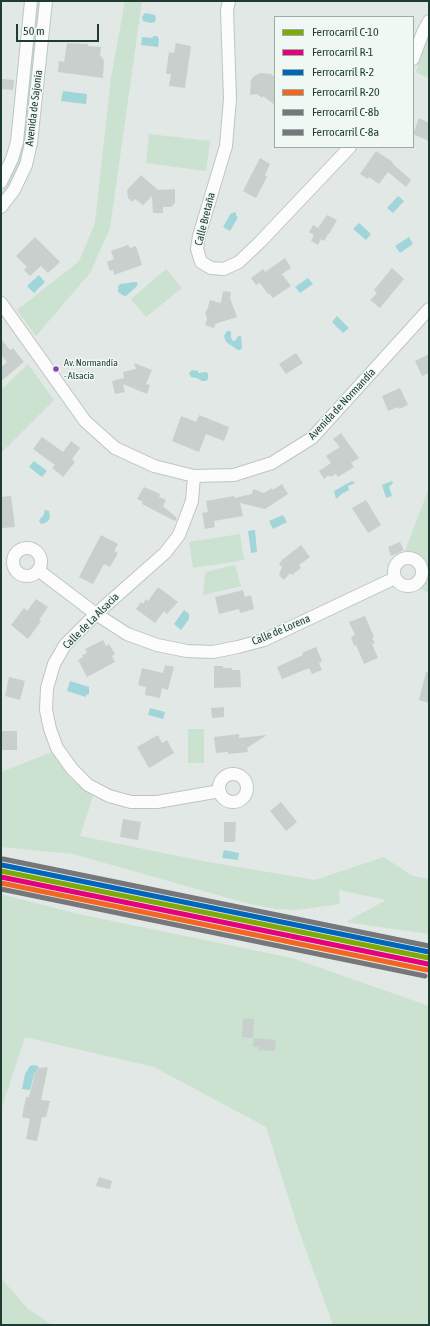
<!DOCTYPE html>
<html>
<head>
<meta charset="utf-8">
<style>
	body { margin:0 }
	#map { position:relative; width:430px; height:1326px; overflow:hidden; background:#e2e8e5; font-family:"Asap Condensed",sans-serif }
	canvas { display:block }
	.frame { position:absolute; inset:0; border:2px solid #1f3c32; pointer-events:none }
	.legend { position:absolute; left:274px; top:16px; width:140px; height:132px; box-sizing:border-box; background:#f0f8f3; border:1px solid #9cada6; margin:0; padding:5px 7px; list-style:none; font-size:12px; color:#1f3c32 }
	.legend li { display:flex; align-items:center; gap:8px; height:20px }
	.legend b { width:20px; border:1px solid #9cada6 }
	.scale { position:absolute; left:16px; top:24px; width:83px; height:18px; box-sizing:border-box; border:2px solid #1f3c32; border-top:0; padding-left:5px; font-size:12px; line-height:14px; white-space:nowrap; color:#1f3c32; -webkit-text-stroke:3px #f0f8f3; paint-order:stroke }
</style>
</head>
<body>
<div id="map">
<canvas width="430" height="1326"></canvas>
<div class="frame"></div>
<ul class="legend">
<li><b style="height:5px;background:#7eaa08"></b>Ferrocarril C-10</li>
<li><b style="height:5px;background:#e5007d"></b>Ferrocarril R-1</li>
<li><b style="height:5px;background:#0065bd"></b>Ferrocarril R-2</li>
<li><b style="height:5px;background:#f26522"></b>Ferrocarril R-20</li>
<li><b style="height:5px;background:#76777a"></b>Ferrocarril C-8b</li>
<li><b style="height:5px;background:#76777a"></b>Ferrocarril C-8a</li>
</ul>
<div class="scale">50 m</div>
</div>
<script>
const g = document.querySelector('canvas').getContext('2d');
g.lineJoin = 'round';
function paint(path, color) {
  g.fillStyle = color;
  g.fill(path, 'evenodd');
}
function toPath(rows) {
  const path = new Path2D();
  for (const r of rows) {
    if (r.length === 3) {
      path.moveTo(r[0] + r[2], r[1]);
      path.arc(r[0], r[1], r[2], 0, 2 * Math.PI);
      continue;
    }
    path.moveTo(r[0], r[1]);
    for (let i = 2; i < r.length; i += 2) path.lineTo(r[i], r[i + 1]);
  }
  return path;
}
function strokePath(path, color, width, dash) {
  g.strokeStyle = color;
  g.lineWidth = width;
  g.lineCap = dash ? 'butt' : 'round';
  g.setLineDash(dash || []);
  g.stroke(path);
}
function label(font, color, halo, rows, align = 'center') {
  g.font = font + ' "Asap Condensed",sans-serif';
  g.lineWidth = 3;
  g.setLineDash([]);
  g.textBaseline = 'middle';
  g.strokeStyle = halo;
  g.fillStyle = color;
  for (const [text, x, y, turn = 0] of rows) {
    g.save();
    g.translate(x, y);
    g.rotate((+turn || 0) * Math.PI / 180);
    g.textAlign = isNaN(turn) ? turn : align;
    if (halo) g.strokeText(text, 0, 0);
    g.fillText(text, 0, 0);
    g.restore();
  }
}
const green = toPath([
	[37,1,40,1,25,142,21,163,9,187,1,197,1,193,7,185,18,162,23,141],
	[125,1,142,1,110,228,90,273,36,336,17,310,77,263,80,259,95,223,111,78],
	[429,35,429,78,416,72,422,53],
	[149,134,210,141,206,171,146,163],
	[166,269,182,288,146,317,131,299],
	[28,364,54,400,1,453,1,390],
	[429,488,429,593,419,588,424,583,427,577,428,570,426,564,423,558,418,554,412,552,405,551],
	[240,534,244,560,193,568,189,542],
	[235,565,241,586,203,595,205,572],
	[188,729,204,729,204,763,188,763],
	[52,752,70,778,93,796,80,836,208,862,315,880,384,857,412,876,429,879,429,934,346,922,386,900,339,890,340,904,297,910,276,909,246,903,73,854,1,847,1,772],
	[1,894,78,914,292,958,429,1006,429,1325,333,1325,299,1231,266,1127,154,1067,25,1037,1,1110],
	[1,1278,28,1309,52,1325,1,1325]
]);
const water = toPath([
	[145,13,155,15,156,18,155,22,151,23,143,21,142,17],
	[154,36,157,36,159,39,158,47,141,45,142,37,152,38],
	[63,91,87,94,86,104,61,101],
	[398,196,404,201,393,213,387,208],
	[234,212,236,213,236,216,238,217,230,231,223,227,231,213,232,214],
	[359,223,371,234,366,240,353,229],
	[409,237,413,244,400,253,395,246],
	[39,275,45,282,34,293,27,286],
	[308,278,313,284,300,293,295,287],
	[135,282,138,283,137,286,126,296,124,296,118,292,118,287,120,284],
	[337,316,349,328,343,333,332,322],
	[227,331,230,331,231,333,231,338,233,341,236,340,238,336,241,336,242,348,240,350,238,350,226,342,224,336],
	[192,370,198,371,198,373,206,372,208,374,208,379,206,381,202,381,197,378,191,377,189,373],
	[34,461,47,471,42,477,29,467],
	[352,481,355,483,348,486,349,490,343,493,336,499,334,491],
	[392,481,393,483,389,487,392,496,386,498,382,485],
	[45,510,49,511,50,518,47,522,42,524,40,523,39,520,43,516],
	[283,515,287,522,273,529,269,521],
	[255,530,257,552,251,553,248,531],
	[184,610,189,614,189,619,181,630,174,624],
	[70,681,89,687,89,694,86,695,86,697,67,691],
	[150,708,165,712,163,719,148,715],
	[224,850,239,853,238,860,222,858],
	[33,1065,38,1066,39,1068,34,1074,30,1090,22,1089,25,1074,30,1066]
]);
const building = toPath([
	[67,43,88,44,88,46,101,47,100,55,104,60,103,78,58,72,59,61,64,62],
	[176,43,191,46,185,88,169,86,171,74,166,74,169,52,174,53],
	[260,73,271,74,275,77,275,105,263,96,262,98,257,94,250,95,251,80,254,76],
	[2,79,14,80,13,90,2,89],
	[419,118,429,123,429,141,413,134],
	[376,151,393,162,392,163,411,180,406,187,388,172,379,184,369,177,368,179,360,174],
	[260,158,270,164,265,175,267,177,256,198,243,191],
	[141,175,158,190,175,189,175,203,171,207,163,207,163,213,153,213,152,196,143,205,135,199,132,202,128,198,127,190],
	[327,215,337,220,329,234,328,234,324,241,321,239,318,245,311,241,314,235,309,232,313,225,318,228],
	[35,237,60,262,48,273,41,266,30,276,24,270,27,267,16,256],
	[128,245,130,248,136,246,142,265,114,275,113,270,110,271,107,262,114,259,111,251],
	[285,258,291,268,282,274,291,286,273,298,269,293,268,294,260,283,256,285,251,278,263,269,265,272],
	[392,268,404,279,380,308,370,300,377,293,374,290],
	[223,291,231,292,230,298,237,317,215,324,214,328,205,325,207,319,205,312,207,310,210,300,221,303],
	[1,339,10,350,13,348,24,362,1,381,1,367,7,362,1,355],
	[296,353,303,363,286,374,279,364],
	[429,354,429,373,422,376,415,361],
	[134,363,152,370,146,384,150,385,147,394,123,384,125,392,115,394,112,381,124,378,123,372,136,369],
	[400,388,408,405,399,409,398,407,388,411,382,396],
	[199,415,229,427,224,441,206,434,199,452,172,441,181,416,196,422],
	[341,433,359,458,351,463,354,467,338,477,336,474,330,477,329,475,324,479,319,471,331,463,326,456,340,447,333,439],
	[42,437,63,452,71,441,80,448,72,459,75,462,63,477,52,468,55,465,33,449],
	[282,484,288,494,265,509,240,503,243,516,214,521,215,527,205,529,202,513,208,512,206,501,234,496,234,498,252,494,253,489,264,493,272,488,273,490],
	[144,487,160,494,159,497,166,500,163,506,177,518,175,521,142,504,143,502,137,499],
	[11,496,15,527,2,528,1,497],
	[366,500,381,525,368,533,352,508],
	[101,535,118,544,114,551,118,553,110,567,104,564,93,584,79,577],
	[400,542,404,550,391,556,388,547],
	[301,545,310,557,299,565,301,568,292,575,290,573,284,580,279,575,282,567,279,564,282,560],
	[158,587,178,602,167,614,164,611,155,623,136,609,141,602,143,604,146,599,148,601],
	[243,590,245,597,251,595,254,609,240,613,239,609,219,614,215,597],
	[36,599,48,607,39,620,41,621,28,639,11,625,24,608,27,611],
	[365,616,374,637,372,638,375,643,372,644,378,658,364,664,356,645,354,646,351,637,355,635,349,622],
	[103,640,106,646,109,644,115,654,112,656,115,662,87,677,78,660,83,657,82,655,87,653,85,649],
	[316,647,322,661,319,663,322,670,312,674,309,668,282,679,277,667,303,655,302,653],
	[165,665,174,667,168,690,162,688,160,698,145,695,146,687,138,685,142,668,163,673],
	[214,666,223,666,223,668,232,668,232,670,240,670,241,687,214,688],
	[426,672,429,673,429,703,419,700],
	[9,677,25,681,20,700,5,696],
	[224,707,224,717,212,718,211,708],
	[1,731,17,731,17,750,1,750],
	[239,734,239,738,267,735,247,748,248,752,228,754,228,752,216,753,214,737],
	[158,735,162,743,167,740,174,753,149,768,137,747],
	[281,802,297,822,286,831,270,811],
	[123,819,141,822,138,840,120,837],
	[224,822,236,822,235,842,224,842],
	[243,1018,254,1019,253,1038,242,1037],
	[254,1038,276,1040,275,1051,258,1050,259,1047,253,1047],
	[48,1067,41,1100,50,1101,46,1117,42,1117,37,1141,26,1139,30,1119,22,1117,26,1097,29,1097,35,1073,39,1068],
	[99,1177,112,1181,110,1189,96,1186]
]);
const street = toPath([
	[229,1,227,10,230,99,226,146,199,236,197,249,201,262,211,268,224,269,239,262,260,242,350,147],
	[413,59,423,32,429,21],
	[1,182,12,159,17,142,31,1],
	[1,207,14,190,26,165,31,143,46,1],
	[1,303,85,421,115,448,154,466,194,476,234,475,272,463,312,438,429,309],
	[194,476,192,501,179,535,165,553,96,614,65,645,54,664,47,688,46,710,50,729,57,748,72,769,88,785,109,796,131,802,157,802,220,791],
	[27,562,14],
	[408,572,14],
	[38,570,96,614,127,634,157,645,187,651,213,652,238,647,264,640,395,578],
	[233,788,14]
]);
const rail1 = toPath([
	[1,871,429,958]
]);
const rail2 = toPath([
	[1,877,428,964]
]);
const rail3 = toPath([
	[2,865,429,952]
]);
const rail4 = toPath([
	[1,883,427,970]
]);
const rail5 = toPath([
	[3,859,429,946]
]);
const rail6 = toPath([
	[1,889,425,976]
]);
const markers = [
	[56,369,3.5,"#8e44ad"]
];
const busNames = [
	["Av. Normandía",64,363],
	["- Alsacia",64,376]
];
const streetNames = [
	["Avenida de Sajonia",34,108,-83],
	["Calle Bretaña",205,219,-76],
	["Avenida de Normandía",342,404,-47],
	["Calle de La Alsacia",91,621,-45],
	["Calle de Lorena",281,630,-23]
];
paint(green, '#cae2cf');
paint(water, '#a0d6d9');
paint(building, '#c9cfcc');
strokePath(street, '#bfc5c2', 14);
strokePath(street, '#fbfcfb', 12);
strokePath(rail1, '#7eaa08', 5);
strokePath(rail2, '#e5007d', 5);
strokePath(rail3, '#0065bd', 5);
strokePath(rail4, '#f26522', 5);
strokePath(rail5, '#76777a', 5);
strokePath(rail6, '#76777a', 5);
for (const [x, y, r, color] of markers) {
  const dot = new Path2D();
  dot.arc(x, y, r, 0, 2 * Math.PI);
  g.fillStyle = color;
  g.fill(dot);
  strokePath(dot, '#f0f8f3', 1.5);
}
label('10px', '#1f3c32', '#f0f8f3', busNames, 'left');
label('11px', '#1f3c32', '#f0f8f3', streetNames);
</script>
</body>
</html>
